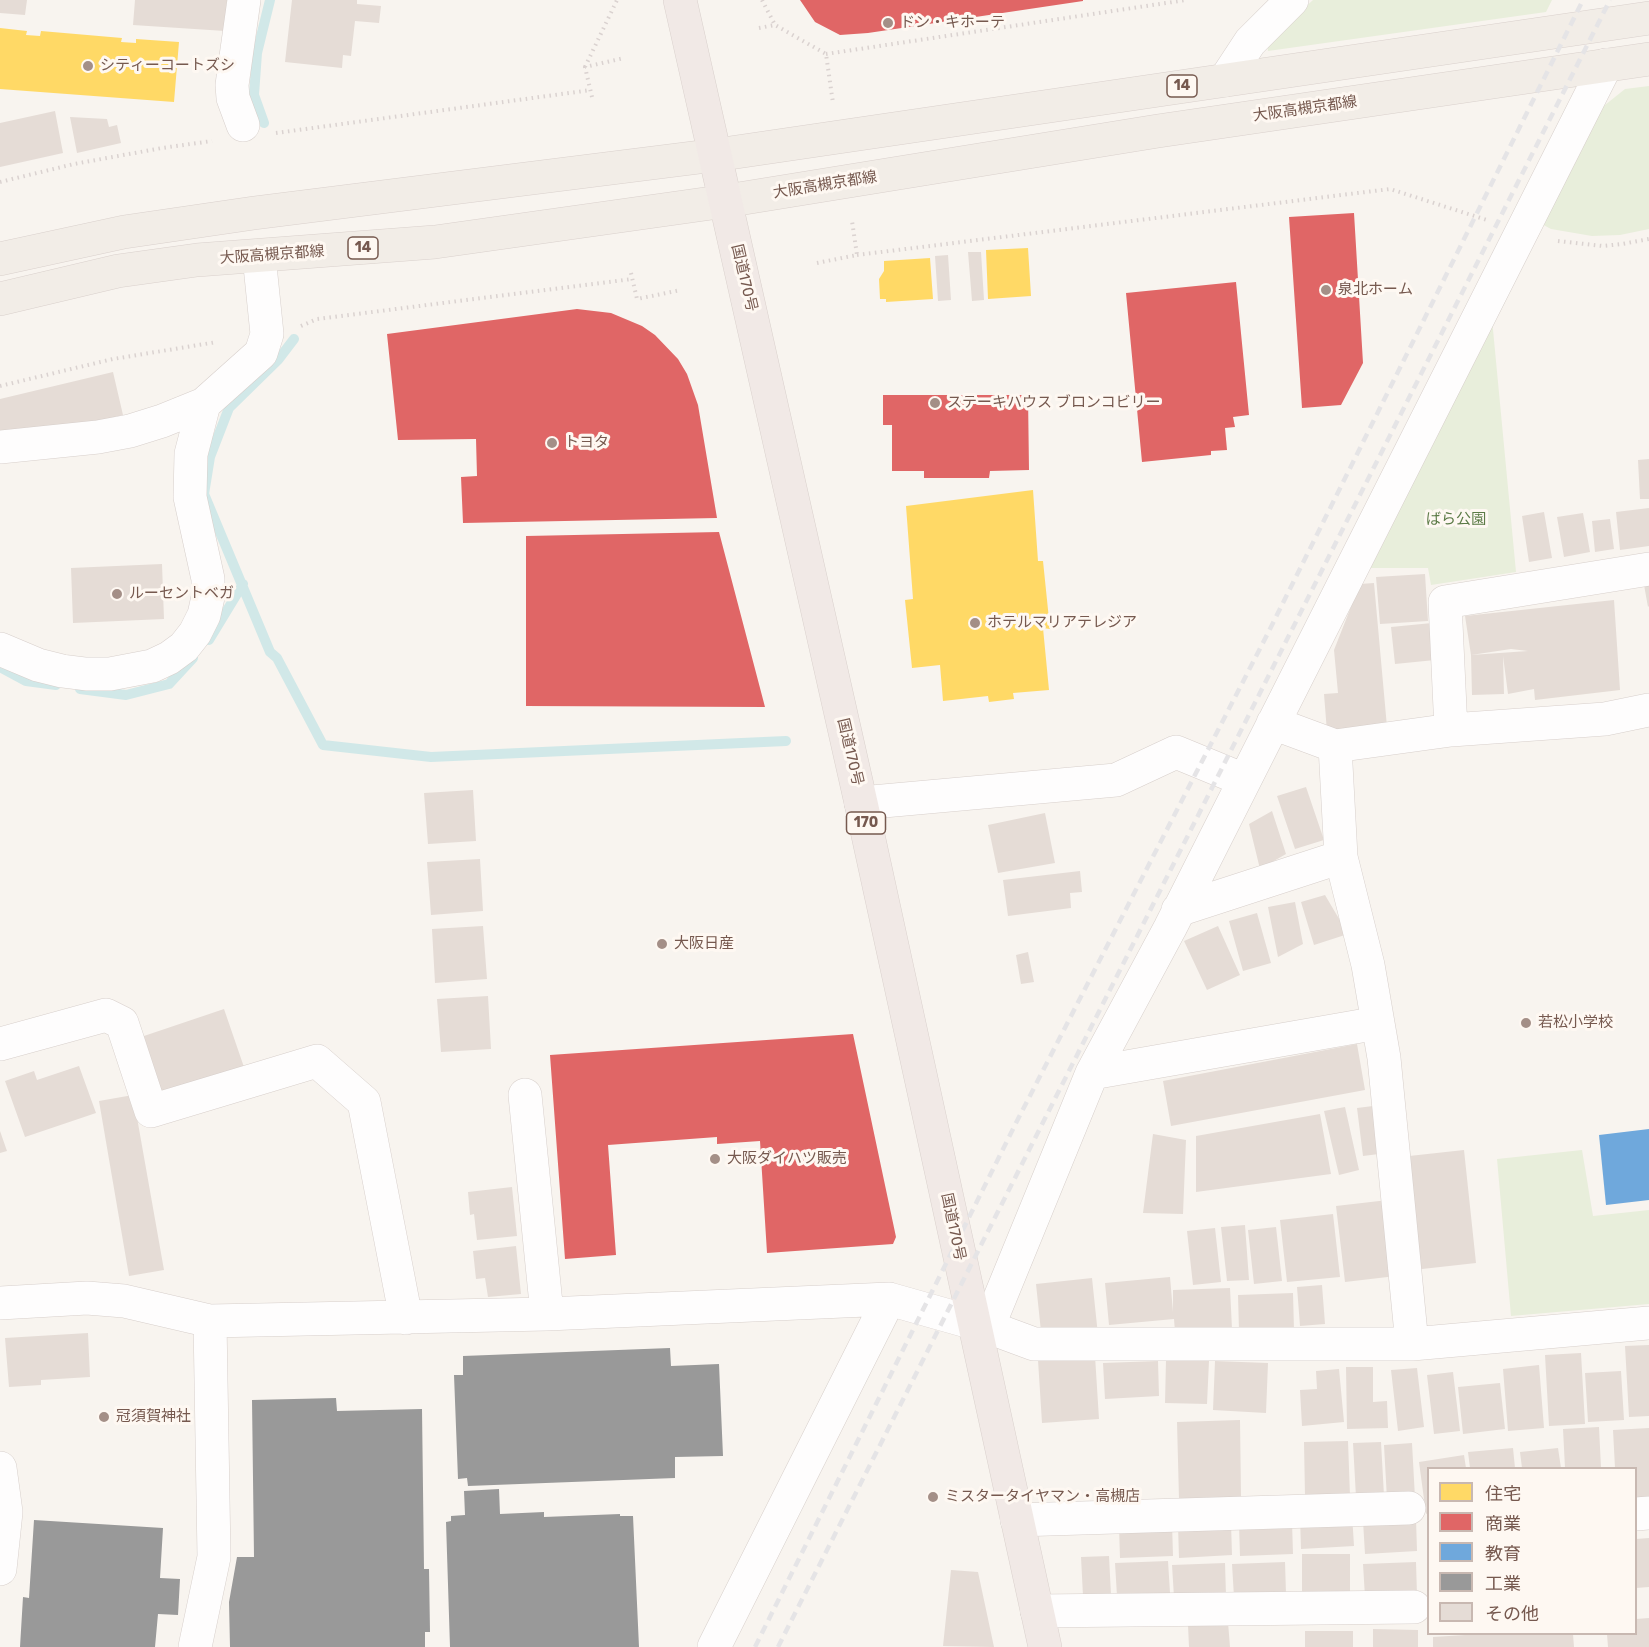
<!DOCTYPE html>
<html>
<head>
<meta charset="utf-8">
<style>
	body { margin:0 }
	#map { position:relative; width:1649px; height:1647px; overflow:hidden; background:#f8f4ef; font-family:Rubik,"Noto Sans JP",sans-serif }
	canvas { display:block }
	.legend { position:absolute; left:1427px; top:1467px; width:210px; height:168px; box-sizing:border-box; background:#fef8f2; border:2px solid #c8b8b1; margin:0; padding:8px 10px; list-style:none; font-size:18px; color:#76594f }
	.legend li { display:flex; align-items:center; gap:12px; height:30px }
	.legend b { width:30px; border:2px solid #c8b8b1 }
</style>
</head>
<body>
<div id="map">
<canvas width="1649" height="1647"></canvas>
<ul class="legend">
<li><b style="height:16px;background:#ffd966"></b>住宅</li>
<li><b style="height:16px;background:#e06666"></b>商業</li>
<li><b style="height:16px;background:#6fa8dc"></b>教育</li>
<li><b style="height:16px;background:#999"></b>工業</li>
<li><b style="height:16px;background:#e5dcd6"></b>その他</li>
</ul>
</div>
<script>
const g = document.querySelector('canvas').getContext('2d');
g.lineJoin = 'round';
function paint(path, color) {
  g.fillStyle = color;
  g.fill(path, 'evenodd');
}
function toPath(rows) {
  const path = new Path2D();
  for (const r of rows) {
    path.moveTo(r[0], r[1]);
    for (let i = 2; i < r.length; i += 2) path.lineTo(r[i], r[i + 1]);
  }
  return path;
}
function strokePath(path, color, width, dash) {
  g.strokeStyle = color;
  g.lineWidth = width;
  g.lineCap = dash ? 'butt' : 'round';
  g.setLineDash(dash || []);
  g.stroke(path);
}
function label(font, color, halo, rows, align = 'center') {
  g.font = font + ' Rubik,"Noto Sans JP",sans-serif';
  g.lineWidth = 6;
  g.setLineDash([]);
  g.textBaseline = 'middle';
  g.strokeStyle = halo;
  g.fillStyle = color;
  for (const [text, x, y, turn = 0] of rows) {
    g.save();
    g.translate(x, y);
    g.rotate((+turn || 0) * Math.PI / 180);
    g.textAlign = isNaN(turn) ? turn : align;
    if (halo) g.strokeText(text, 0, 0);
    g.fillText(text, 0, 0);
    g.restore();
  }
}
const green = toPath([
	[1313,0,1552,0,1546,12,1268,51,1267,43],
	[1649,86,1649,229,1620,235,1592,236,1551,229,1536,221,1600,109,1625,89],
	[1492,319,1516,572,1431,585,1428,568,1369,568],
	[1582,1150,1593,1216,1649,1210,1649,1304,1511,1316,1497,1159]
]);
const homes = toPath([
	[0,28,27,31,26,35,40,36,41,31,122,38,121,42,136,43,136,39,179,42,174,102,0,89],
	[1028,248,1031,296,988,299,986,250],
	[930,258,933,299,886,302,886,299,880,299,879,279,884,271,884,261],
	[1033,490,1038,561,1043,561,1050,629,1043,628,1049,690,1013,693,1014,699,989,702,988,696,943,701,940,665,912,668,905,600,913,599,906,506]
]);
const shops = toPath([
	[800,0,1083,0,1083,1,868,33,840,35,815,22],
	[1354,213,1363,363,1341,405,1302,408,1289,217],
	[1236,282,1249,415,1233,417,1235,427,1225,428,1227,450,1211,451,1211,455,1142,462,1126,293],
	[577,309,611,313,642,326,655,335,678,359,687,374,698,405,717,518,463,523,461,477,477,476,476,439,398,440,387,334],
	[883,395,1028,395,1029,470,990,471,989,478,924,478,924,471,892,471,892,425,883,425],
	[719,532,765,707,526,706,526,536],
	[853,1034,896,1237,893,1244,767,1253,760,1141,717,1144,717,1137,608,1145,616,1255,565,1259,550,1055]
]);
const schools = toPath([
	[1649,1129,1649,1200,1606,1205,1599,1135]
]);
const industry = toPath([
	[670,1348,671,1366,719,1364,723,1456,675,1457,675,1478,468,1486,467,1478,458,1479,454,1375,463,1375,463,1356],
	[336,1398,337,1411,422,1409,424,1569,429,1569,430,1632,425,1632,425,1647,230,1647,229,1602,237,1557,254,1557,252,1400],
	[499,1489,500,1514,544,1512,544,1517,620,1514,620,1516,633,1516,639,1647,450,1647,446,1522,451,1521,451,1516,465,1515,464,1491],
	[34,1520,163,1528,160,1578,180,1579,178,1615,158,1614,155,1647,20,1647,23,1597,29,1598]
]);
const stream = toPath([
	[264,123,254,95,257,53,270,0],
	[294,339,278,360,229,408,210,457,204,494,270,652,277,658,323,745,431,757,786,741],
	[209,640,243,584],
	[0,667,26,681,56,685],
	[80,689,126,695,169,684,193,658]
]);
const building = toPath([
	[0,0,27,0,25,15,0,13],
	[135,0,227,0,225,31,133,25],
	[292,0,357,0,357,4,381,6,379,23,355,21,351,56,343,55,342,68,285,62],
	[55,111,63,153,0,167,0,123],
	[70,117,107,119,109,127,117,125,121,143,77,153],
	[968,252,981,252,984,300,972,301],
	[948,255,951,300,938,301,935,256],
	[113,372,123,415,35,436,0,434,0,399],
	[1649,459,1649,499,1640,499,1638,460],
	[1649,508,1649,546,1620,550,1616,512],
	[1544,512,1552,558,1529,562,1522,516],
	[1583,513,1590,552,1564,557,1557,517],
	[1610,519,1614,549,1595,552,1592,521],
	[162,564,164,619,73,623,71,568],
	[1425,574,1428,621,1380,624,1376,577],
	[1374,583,1387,727,1327,732,1324,694,1338,693,1334,650,1360,584],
	[1649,584,1649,606,1648,607,1644,585],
	[1614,600,1620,690,1535,700,1534,689,1508,694,1503,656,1504,694,1472,695,1471,655,1465,616],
	[1511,649,1528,651,1471,655],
	[1432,623,1435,660,1395,664,1391,627],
	[1306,787,1324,840,1295,849,1277,796],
	[473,790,476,841,428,844,424,793],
	[1272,811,1286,854,1260,869,1249,824],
	[1045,813,1055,863,998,873,988,825],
	[480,859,483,911,431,915,427,862],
	[1080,871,1082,892,1070,893,1071,908,1008,916,1003,880],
	[1325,895,1348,934,1314,945,1301,902],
	[1295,902,1303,944,1278,957,1268,907],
	[1257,913,1271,963,1243,971,1229,921],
	[483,926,487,979,435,983,432,929],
	[1218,926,1240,975,1207,990,1184,941],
	[1028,952,1034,982,1021,984,1016,955],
	[488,996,491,1049,441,1052,437,999],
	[224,1009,245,1070,159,1100,138,1038],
	[1357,1044,1365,1090,1171,1126,1163,1081],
	[79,1066,96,1113,25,1137,5,1081,34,1071,37,1080],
	[133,1095,164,1270,129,1276,99,1101],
	[1373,1106,1379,1154,1363,1156,1357,1108],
	[1345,1107,1359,1170,1339,1175,1324,1111],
	[1320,1114,1331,1174,1196,1192,1196,1136],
	[0,1131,7,1151,0,1153],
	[1153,1134,1186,1140,1183,1214,1143,1213],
	[1464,1150,1476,1263,1413,1270,1400,1157],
	[512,1187,517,1236,477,1240,474,1214,470,1215,468,1192],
	[1388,1200,1396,1276,1345,1282,1336,1206],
	[1333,1214,1340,1277,1287,1282,1280,1220],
	[1245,1225,1249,1280,1227,1281,1221,1227],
	[1276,1227,1282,1281,1254,1284,1248,1230],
	[1215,1228,1221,1282,1193,1285,1187,1231],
	[516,1246,521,1294,488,1297,485,1278,476,1279,473,1251],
	[1170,1277,1173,1312,1173,1290,1230,1288,1232,1329,1175,1332,1174,1319,1109,1325,1105,1283],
	[1092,1278,1098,1335,1042,1341,1036,1284],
	[1322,1285,1325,1324,1300,1326,1297,1287],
	[1293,1293,1294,1330,1239,1331,1238,1295],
	[88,1333,90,1377,41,1380,41,1385,9,1387,5,1338],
	[1649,1345,1649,1416,1629,1417,1625,1346],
	[1581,1353,1585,1424,1549,1426,1545,1355],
	[1095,1356,1099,1419,1042,1423,1038,1360],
	[1166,1360,1209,1361,1207,1404,1165,1403],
	[1158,1361,1159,1396,1105,1399,1103,1363],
	[1215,1361,1268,1363,1266,1413,1213,1410],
	[1539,1365,1544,1428,1508,1431,1503,1369],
	[1346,1367,1373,1367,1373,1402,1387,1401,1388,1428,1347,1429],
	[1417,1368,1424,1427,1398,1431,1391,1370],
	[1339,1369,1344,1422,1302,1426,1300,1390,1317,1389,1316,1371],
	[1621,1371,1624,1420,1588,1422,1585,1373],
	[1453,1372,1460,1431,1434,1434,1427,1375],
	[1500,1383,1505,1429,1463,1434,1458,1387],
	[1240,1420,1241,1497,1179,1499,1177,1422],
	[1599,1427,1601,1468,1565,1468,1563,1429],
	[1649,1428,1649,1500,1636,1501,1636,1468,1615,1468,1613,1430],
	[1348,1441,1350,1496,1305,1496,1304,1442],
	[1381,1442,1384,1496,1356,1497,1353,1443],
	[1412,1443,1415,1498,1387,1499,1384,1445],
	[1513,1448,1515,1468,1470,1468,1468,1452],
	[1558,1448,1561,1468,1522,1468,1520,1452],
	[1464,1455,1466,1468,1428,1468,1428,1513,1426,1514,1419,1462],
	[1352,1514,1354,1546,1301,1549,1300,1517],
	[1416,1519,1417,1551,1365,1554,1363,1521],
	[1292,1522,1293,1554,1240,1556,1239,1524],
	[1172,1523,1173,1556,1120,1558,1119,1526],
	[1231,1523,1232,1555,1179,1558,1178,1525],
	[1649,1538,1649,1587,1636,1588,1636,1539],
	[1302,1554,1350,1554,1350,1595,1302,1596],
	[1109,1556,1111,1595,1083,1596,1081,1557],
	[1168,1561,1170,1593,1117,1596,1115,1563],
	[1285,1562,1286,1594,1234,1597,1232,1564],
	[1416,1562,1417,1595,1365,1597,1363,1564],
	[1225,1563,1226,1595,1174,1597,1172,1565],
	[951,1570,978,1572,994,1647,943,1646],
	[1649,1618,1649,1647,1608,1647,1607,1634,1636,1634,1636,1619],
	[1228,1622,1230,1647,1189,1647,1188,1625],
	[1373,1629,1418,1630,1418,1647,1373,1647],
	[1305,1631,1353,1631,1353,1647,1305,1647],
	[1481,1634,1573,1634,1574,1647,1433,1647,1433,1637]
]);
const path = toPath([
	[762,0,775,25],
	[759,28,775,25,826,54,833,103],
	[826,54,1186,0],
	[585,67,617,0],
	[592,97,585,67,624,58],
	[276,133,591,90],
	[0,182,74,164,162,148,212,141],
	[1558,241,1603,246,1622,244,1649,239],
	[857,255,1390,189,1487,220],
	[817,263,857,255,852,221],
	[631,273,637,299,681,290],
	[301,326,317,319,632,279],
	[0,386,113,359,217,342]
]);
const minor = toPath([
	[1225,80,1250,42,1292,0],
	[243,125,233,98,232,85,244,0],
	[0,447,98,437,130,431,162,421,204,404],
	[0,649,38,665,62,671,86,674,110,674,152,666,169,658,184,647,195,633,204,615,208,597,208,579,190,497,191,454,204,404,261,353,267,334,259,256],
	[1273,723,1335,746],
	[1451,730,1445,602,1649,569],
	[861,803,1116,780,1176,752,1244,780],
	[1178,910,1341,857],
	[0,1044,106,1015,122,1023,151,1111,317,1061,364,1102,406,1318],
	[1092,1073,1378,1023],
	[525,1095,547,1314],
	[0,1303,87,1298,124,1301,210,1321,547,1314,889,1299,988,1327,1034,1344,1412,1344,1649,1323],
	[988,1327,1092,1073,1170,928,1606,65],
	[1412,1344,1384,1058,1368,965,1341,857,1335,746,1451,730,1605,719,1649,710],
	[0,1468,6,1512,0,1569],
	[1636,1514,1649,1513],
	[1017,1520,1409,1508],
	[1037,1611,1414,1607],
	[195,1647,214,1557,210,1321],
	[714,1647,889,1299]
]);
const major = toPath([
	[0,259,124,232,254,213,716,155,1649,18],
	[0,299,118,271,197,260,435,242,726,201,1158,131,1649,59]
]);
const highway = toPath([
	[680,0,861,803,1045,1647]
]);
const rail = toPath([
	[755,1647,1017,1121,1268,633,1583,0],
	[778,1647,1610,0]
]);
const markers = [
	[888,23,6,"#a48f87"],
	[88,66,6,"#a48f87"],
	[1326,290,6,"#a48f87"],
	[935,403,6,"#a48f87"],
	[552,443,6,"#a48f87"],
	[117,594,6,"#a48f87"],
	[975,623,6,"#a48f87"],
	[662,944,6,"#a48f87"],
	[1526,1023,6,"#a48f87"],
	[715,1159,6,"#a48f87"],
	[104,1417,6,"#a48f87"],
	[933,1497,6,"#a48f87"]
];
const shields = [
	[1182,86,30],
	[363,248,30],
	[866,823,39]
];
const shieldNames = [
	["14",1182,86],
	["14",363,248],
	["170",866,823]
];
const poiNames = [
	["ドン・キホーテ",900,23],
	["シティーコートズシ",100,66],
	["泉北ホーム",1338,290],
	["ステーキハウス ブロンコビリー",947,403],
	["トヨタ",564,443],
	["ルーセントベガ",129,594],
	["ホテルマリアテレジア",987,623],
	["大阪日産",674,944],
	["若松小学校",1538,1023],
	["大阪ダイハツ販売",727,1159],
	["冠須賀神社",116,1417],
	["ミスタータイヤマン・高槻店",945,1497]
];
const streetNames = [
	["大阪高槻京都線",1305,109,-8],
	["大阪高槻京都線",825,185,-9],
	["大阪高槻京都線",272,255,-4],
	["国道170号",744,278,77],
	["国道170号",850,752,77],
	["国道170号",953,1227,78]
];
const parkNames = [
	["ばら公園",1456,520]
];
paint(green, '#e8eedb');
paint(homes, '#ffd966');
paint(shops, '#e06666');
paint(schools, '#6fa8dc');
paint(industry, '#999');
strokePath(stream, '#d1e8e8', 10);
paint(building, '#e5dcd6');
strokePath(minor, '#d7cfcb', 34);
strokePath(major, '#d9d0cc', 34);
strokePath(highway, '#d9d0cc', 34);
strokePath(path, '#dad2d0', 4, [1.5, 4.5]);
strokePath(minor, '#fefdfd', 33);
strokePath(major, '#f2ede7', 33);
strokePath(highway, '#f1e9e6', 33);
strokePath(rail, '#e5e4e6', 4.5, [9, 6]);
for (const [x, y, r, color] of markers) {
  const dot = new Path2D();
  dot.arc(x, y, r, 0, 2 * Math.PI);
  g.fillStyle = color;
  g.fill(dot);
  strokePath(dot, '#fef8f2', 2);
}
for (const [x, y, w] of shields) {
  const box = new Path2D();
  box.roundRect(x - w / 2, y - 11, w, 22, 4.5);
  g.fillStyle = '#fef8f2';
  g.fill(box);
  strokePath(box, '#76594f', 1.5);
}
label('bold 14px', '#76594f', null, shieldNames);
label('15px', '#76594f', '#fef8f2', poiNames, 'left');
label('15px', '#76594f', '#fef8f2', streetNames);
label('15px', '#5c7b47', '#fef8f2', parkNames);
</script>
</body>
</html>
